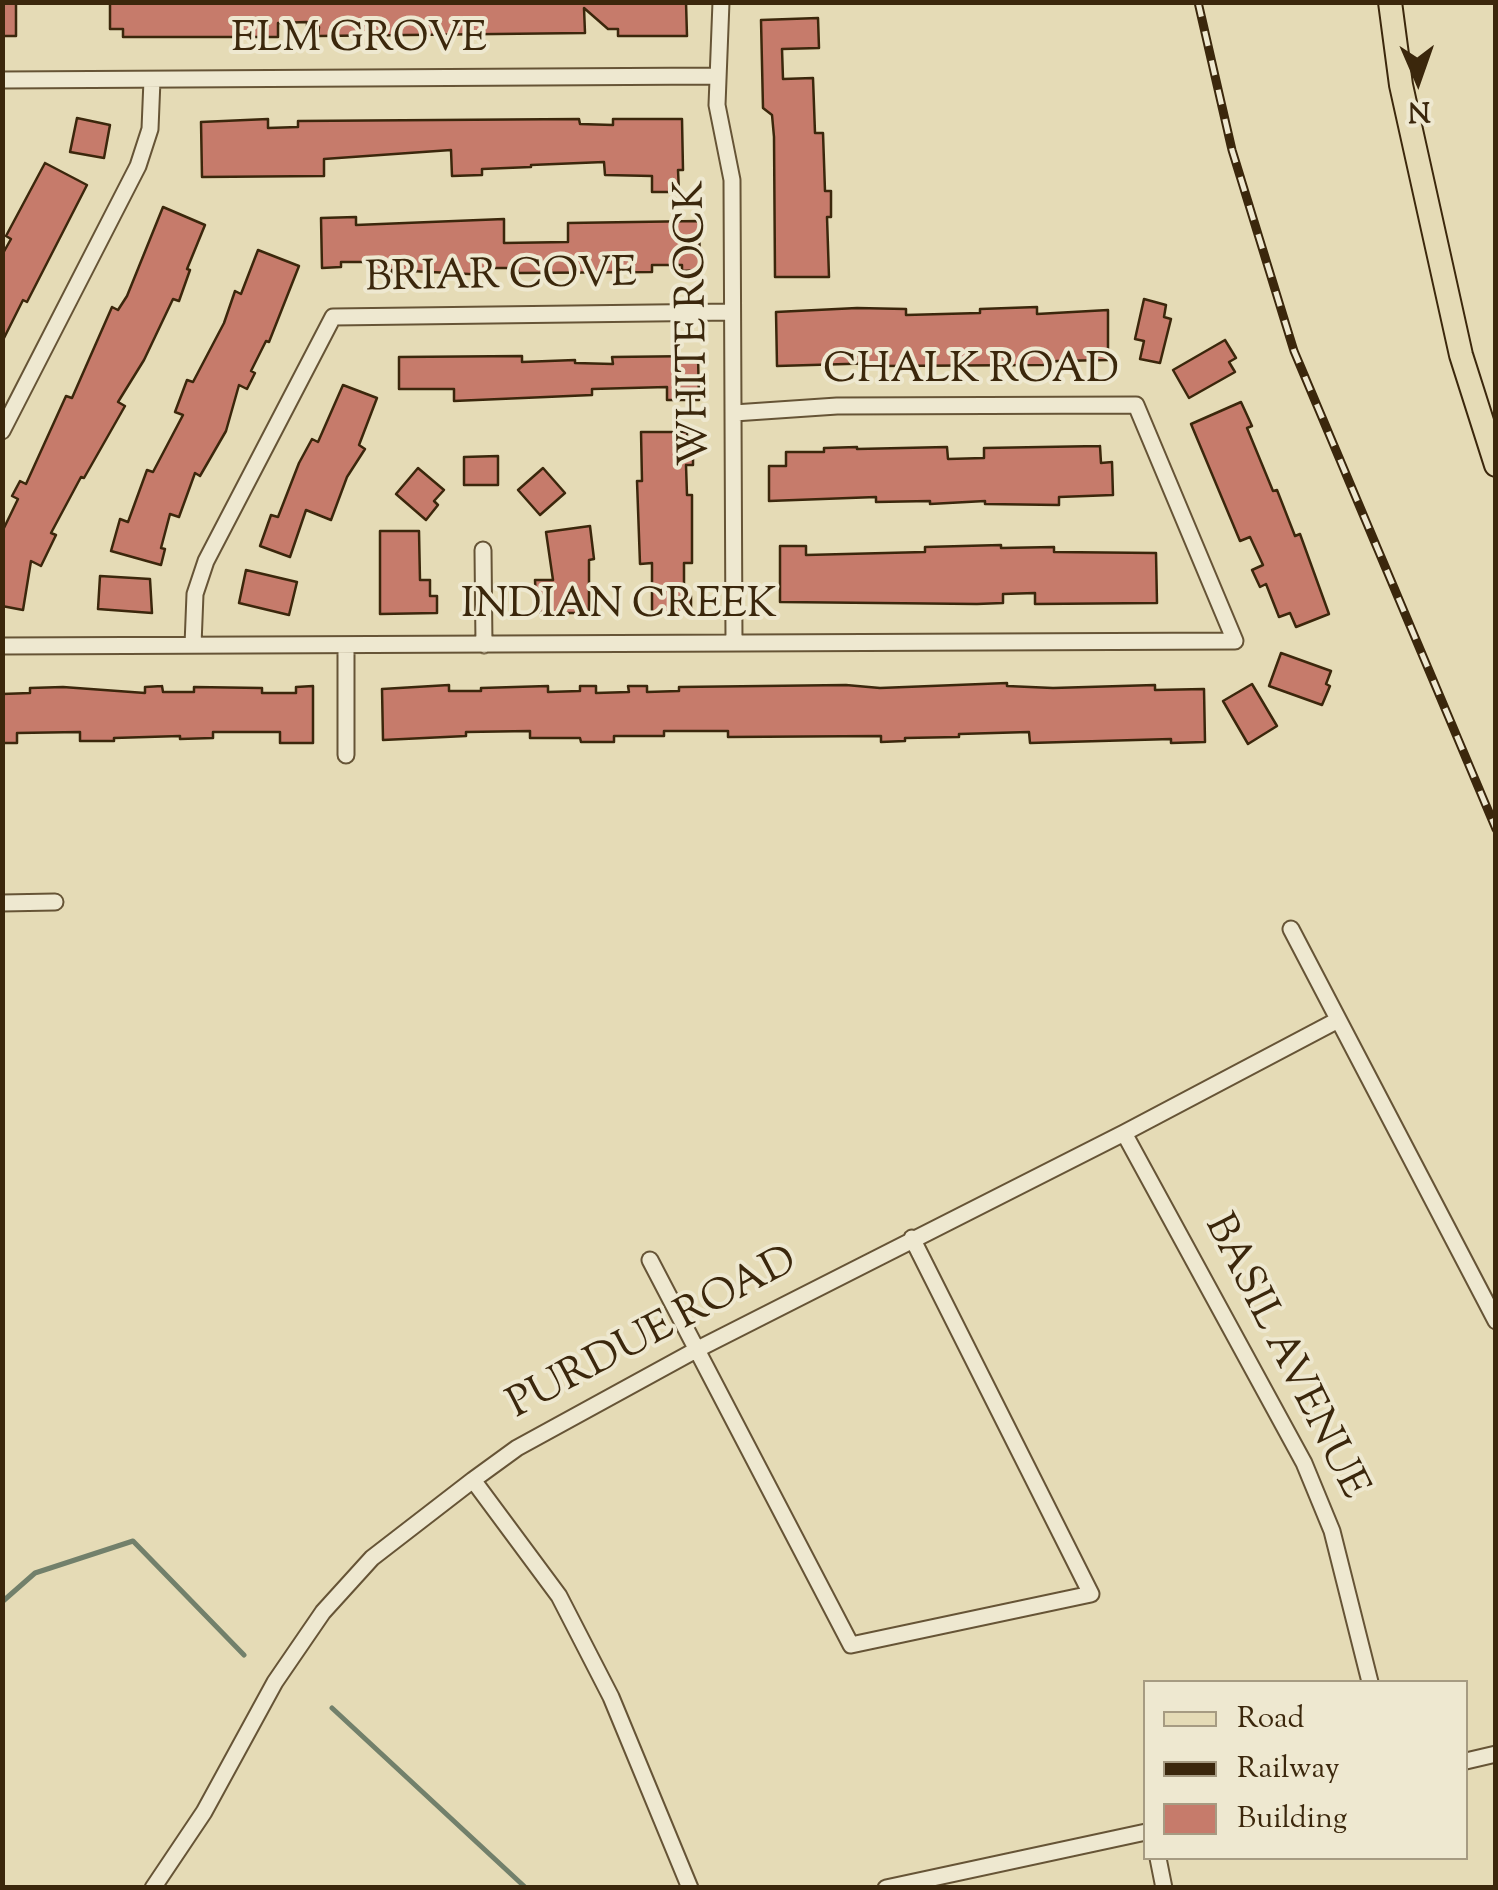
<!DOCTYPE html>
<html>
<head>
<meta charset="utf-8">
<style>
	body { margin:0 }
	#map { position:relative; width:1498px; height:1890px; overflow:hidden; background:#e5dbb6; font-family:"Sorts Mill Goudy",serif }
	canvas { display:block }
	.frame { position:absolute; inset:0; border:5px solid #3b270c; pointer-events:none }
	.legend { position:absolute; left:1143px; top:1680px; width:325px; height:180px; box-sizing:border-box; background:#eee8d0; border:2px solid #a69b82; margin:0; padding:12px 18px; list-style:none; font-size:30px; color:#3b270c }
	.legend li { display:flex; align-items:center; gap:20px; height:50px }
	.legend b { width:50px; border:2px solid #a69b82 }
	.north { position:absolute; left:1368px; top:30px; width:100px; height:100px; -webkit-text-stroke:8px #eee8d0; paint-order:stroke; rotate:178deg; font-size:28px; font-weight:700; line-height:40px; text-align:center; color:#3b270c }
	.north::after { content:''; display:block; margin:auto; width:35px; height:45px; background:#3b270c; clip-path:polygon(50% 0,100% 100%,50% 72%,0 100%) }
</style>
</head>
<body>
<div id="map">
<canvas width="1498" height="1890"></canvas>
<div class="frame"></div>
<ul class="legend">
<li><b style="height:12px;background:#e5dbb6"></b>Road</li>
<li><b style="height:12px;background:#3b270c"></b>Railway</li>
<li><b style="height:28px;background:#c67b6b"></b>Building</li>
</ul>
<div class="north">N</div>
</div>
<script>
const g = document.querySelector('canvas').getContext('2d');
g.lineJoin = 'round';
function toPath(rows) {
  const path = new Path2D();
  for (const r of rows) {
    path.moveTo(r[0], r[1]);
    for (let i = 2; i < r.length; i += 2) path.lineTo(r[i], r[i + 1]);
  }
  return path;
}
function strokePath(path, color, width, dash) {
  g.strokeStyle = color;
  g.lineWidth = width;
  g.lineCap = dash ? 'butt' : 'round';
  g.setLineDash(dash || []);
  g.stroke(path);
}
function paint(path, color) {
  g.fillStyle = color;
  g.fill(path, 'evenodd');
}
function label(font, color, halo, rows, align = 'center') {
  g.font = font + ' "Sorts Mill Goudy",serif';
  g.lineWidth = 8;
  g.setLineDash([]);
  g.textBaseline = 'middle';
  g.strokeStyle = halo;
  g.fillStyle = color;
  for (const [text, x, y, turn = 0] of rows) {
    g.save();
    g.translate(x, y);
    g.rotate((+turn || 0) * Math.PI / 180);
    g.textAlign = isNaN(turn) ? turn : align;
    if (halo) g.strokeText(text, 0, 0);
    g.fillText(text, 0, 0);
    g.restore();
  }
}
const stream = toPath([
	[2,1602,35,1573,133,1541,244,1655],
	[332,1708,526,1888]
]);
const building = toPath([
	[2,2,16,2,16,36,2,36,2,2],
	[110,2,686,2,687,36,618,36,618,29,608,29,584,8,585,33,318,36,319,27,307,26,307,22,278,23,278,37,123,37,123,29,110,29,110,2],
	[818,18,819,48,782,49,783,79,813,78,815,133,823,133,825,191,831,191,831,217,827,217,829,277,775,277,774,137,772,115,763,108,761,20,818,18],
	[77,118,110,125,104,158,70,152,77,118],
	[268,119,268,128,298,127,298,121,579,119,580,124,613,125,613,119,682,119,683,170,678,170,679,192,652,192,652,176,605,175,604,162,531,165,531,167,482,169,482,175,452,176,451,150,324,159,324,176,202,177,201,122,268,119],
	[45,163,87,185,27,302,23,300,2,342,2,255,11,239,6,236,45,163],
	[163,207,205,225,187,269,190,270,179,301,173,299,144,360,118,402,125,406,84,478,81,477,51,533,56,535,41,566,31,561,23,610,2,606,2,532,18,499,12,496,20,481,26,484,66,396,72,398,112,307,118,310,127,296,163,207],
	[356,217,356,225,504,219,504,243,568,242,568,223,699,221,700,270,682,271,682,265,652,265,652,272,518,273,518,268,488,268,488,275,392,270,391,276,372,276,372,262,341,262,341,267,322,268,321,218,356,217],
	[258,250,299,266,269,342,266,341,251,371,255,373,247,389,239,385,226,431,200,476,195,473,179,517,170,514,161,548,165,549,161,565,111,551,120,519,128,522,147,470,153,472,183,415,175,412,187,380,193,382,224,323,235,291,241,294,258,250],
	[1144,299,1166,305,1164,317,1171,319,1160,363,1140,359,1144,341,1135,339,1144,299],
	[1037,307,1037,314,1108,310,1108,360,1057,361,1043,365,881,366,881,363,777,366,776,312,857,308,906,309,906,315,980,313,980,309,1037,307],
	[1225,340,1236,358,1229,362,1235,372,1189,398,1173,370,1225,340],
	[522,356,522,362,575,360,575,363,613,364,612,357,698,356,699,400,667,400,667,387,592,389,592,395,454,401,454,389,399,389,399,357,522,356],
	[343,385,377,398,359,445,365,449,347,477,331,520,306,510,290,557,260,546,271,515,278,517,299,463,312,439,318,442,343,385],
	[1241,402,1252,426,1247,428,1273,491,1277,490,1295,536,1300,534,1329,614,1296,627,1290,613,1279,617,1266,584,1260,587,1252,570,1263,565,1250,537,1240,541,1191,424,1241,402],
	[641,432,687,432,687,446,693,445,693,465,686,465,687,495,692,495,692,563,684,563,684,596,691,596,691,613,652,613,652,563,640,564,637,481,642,481,641,432],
	[1100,446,1101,463,1112,462,1113,495,1059,497,1059,505,985,504,985,501,930,504,930,501,876,502,876,497,769,501,769,466,786,466,786,452,824,452,824,448,857,447,857,449,947,447,948,459,984,458,984,448,1100,446],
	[498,456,498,485,464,485,464,457,498,456],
	[418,468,444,490,434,501,438,505,426,520,396,494,418,468],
	[543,468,565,493,540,515,518,490,543,468],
	[590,526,594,559,589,560,589,613,540,613,540,602,536,602,535,580,553,580,546,532,590,526],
	[380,531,419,531,420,580,430,580,430,596,437,596,437,613,380,614,380,531],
	[1001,545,1001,548,1054,547,1054,552,1156,553,1157,603,1035,604,1035,593,1003,594,1003,603,977,604,780,602,780,546,806,546,806,555,925,552,925,547,1001,545],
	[246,570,297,582,289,615,239,603,246,570],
	[100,576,150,579,152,613,98,609,100,576],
	[1281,653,1331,671,1326,684,1330,686,1322,705,1269,686,1281,653],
	[1007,683,1007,686,1053,688,1155,685,1155,690,1204,689,1205,742,1171,743,1171,739,1030,743,1029,732,959,734,959,737,905,738,905,741,881,742,881,736,728,737,728,731,664,731,664,736,614,736,614,742,581,742,580,738,530,738,530,731,466,732,466,736,383,740,382,689,449,685,449,691,481,691,481,688,548,686,548,692,580,691,580,686,596,686,596,693,629,692,628,686,647,686,647,692,679,691,679,687,846,685,880,688,1007,683],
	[1252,684,1277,726,1248,744,1223,701,1252,684],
	[162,686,163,692,194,692,194,687,262,688,262,693,296,693,296,687,313,686,313,743,280,743,280,732,213,732,213,738,180,739,180,736,114,738,114,741,80,741,80,732,17,733,17,743,2,743,2,694,30,693,30,688,63,687,145,693,145,687,162,686]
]);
const minor = toPath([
	[721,2,717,105,732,180,734,643],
	[2,80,716,76],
	[2,431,138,166,150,129,152,80],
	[483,550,484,645],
	[193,645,195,594,206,561,333,317,732,312],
	[2,646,1235,641,1136,405,837,406,734,413],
	[346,755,346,645],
	[2,903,55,902],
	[1291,929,1496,1321],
	[1124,1133,1304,1463,1332,1531,1370,1682],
	[650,1260,851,1645,1091,1594,912,1238],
	[473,1480,559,1596,611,1697,690,1888],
	[1466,1761,1496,1754],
	[1158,1858,1164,1888],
	[153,1888,204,1812,275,1682,323,1612,372,1558,473,1480,517,1448,696,1350,1124,1133,1338,1020],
	[886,1888,1146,1832]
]);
const primary = toPath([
	[1390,2,1401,85,1461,355,1496,465]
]);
const rail = toPath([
	[1198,2,1232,150,1294,351,1496,829]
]);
const streetNames = [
	["ELM GROVE",359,43],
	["BRIAR COVE",501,280,-1],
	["WHITE ROCK",697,323,-91],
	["CHALK ROAD",971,374],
	["INDIAN CREEK",619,609],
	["PURDUE ROAD",654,1336,-28],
	["BASIL AVENUE",1283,1358,63]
];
strokePath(stream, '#72806b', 5);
paint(building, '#c67b6b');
strokePath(building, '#3b270c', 2.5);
strokePath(minor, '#665436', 19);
strokePath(primary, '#3b270c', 26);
strokePath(minor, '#eee8d0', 15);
strokePath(primary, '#e5dbb6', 22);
strokePath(rail, '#3b270c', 9);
strokePath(rail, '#eee8d0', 5, [15]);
label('42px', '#3b270c', '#eee8d0', streetNames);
</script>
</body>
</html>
